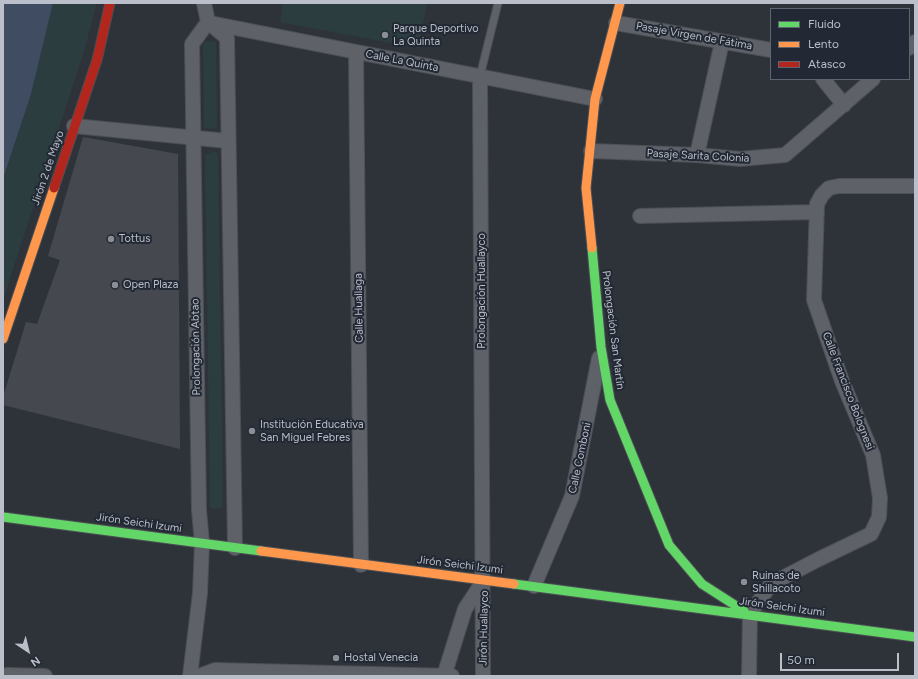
<!DOCTYPE html>
<html>
<head>
<meta charset="utf-8">
<style>
	body { margin:0 }
	#map { position:relative; width:918px; height:679px; overflow:hidden; background:#2e333a; font-family:Figtree,sans-serif }
	canvas { display:block }
	.frame { position:absolute; inset:0; border:4px solid #babfc9; pointer-events:none }
	.legend { position:absolute; left:770px; top:8px; width:140px; height:72px; box-sizing:border-box; background:#222934; border:1px solid #5f6570; margin:0; padding:5px 7px; list-style:none; font-size:12px; color:#babfc9 }
	.legend li { display:flex; align-items:center; gap:8px; height:20px }
	.legend b { width:20px; border:1px solid #5f6570 }
	.north { position:absolute; left:8px; top:631px; width:40px; height:40px; -webkit-text-stroke:3px #222934; paint-order:stroke; rotate:145deg; font-size:11px; font-weight:700; line-height:16px; text-align:center; color:#babfc9 }
	.north::after { content:''; display:block; margin:auto; width:14px; height:18px; background:#babfc9; clip-path:polygon(50% 0,100% 100%,50% 72%,0 100%) }
	.scale { position:absolute; left:780px; top:653px; width:119px; height:18px; box-sizing:border-box; border:2px solid #babfc9; border-top:0; padding-left:5px; font-size:12px; line-height:14px; white-space:nowrap; color:#babfc9; -webkit-text-stroke:3px #222934; paint-order:stroke }
</style>
</head>
<body>
<div id="map">
<canvas width="918" height="679"></canvas>
<div class="frame"></div>
<ul class="legend">
<li><b style="height:5px;background:#63d668"></b>Fluido</li>
<li><b style="height:5px;background:#ff974d"></b>Lento</li>
<li><b style="height:5px;background:#b3261e"></b>Atasco</li>
</ul>
<div class="north">N</div>
<div class="scale">50 m</div>
</div>
<script>
const g = document.querySelector('canvas').getContext('2d');
g.lineJoin = 'round';
function paint(path, color) {
  g.fillStyle = color;
  g.fill(path, 'evenodd');
}
function toPath(rows) {
  const path = new Path2D();
  for (const r of rows) {
    path.moveTo(r[0], r[1]);
    for (let i = 2; i < r.length; i += 2) path.lineTo(r[i], r[i + 1]);
  }
  return path;
}
function strokePath(path, color, width, dash) {
  g.strokeStyle = color;
  g.lineWidth = width;
  g.lineCap = dash ? 'butt' : 'round';
  g.setLineDash(dash || []);
  g.stroke(path);
}
function label(font, color, halo, rows, align = 'center') {
  g.font = font + ' Figtree,sans-serif';
  g.lineWidth = 4;
  g.setLineDash([]);
  g.textBaseline = 'middle';
  g.strokeStyle = halo;
  g.fillStyle = color;
  for (const [text, x, y, turn = 0] of rows) {
    g.save();
    g.translate(x, y);
    g.rotate((+turn || 0) * Math.PI / 180);
    g.textAlign = isNaN(turn) ? turn : align;
    if (halo) g.strokeText(text, 0, 0);
    g.fillText(text, 0, 0);
    g.restore();
  }
}
const green = toPath([
	[53,3,97,3,84,51,3,300,3,179,31,94],
	[283,3,427,3,418,48,280,22],
	[208,41,216,42,217,127,213,129,204,128,203,43],
	[214,151,218,154,223,507,214,509,210,507,205,155]
]);
const water = toPath([
	[3,3,53,3,31,94,3,179]
]);
const building = toPath([
	[83,137,178,154,180,449,3,405,3,397,26,322,37,324,60,260,48,256]
]);
const lane = toPath([
	[480,76,498,3]
]);
const street = toPath([
	[204,3,208,22,227,38,235,548],
	[210,23,595,99],
	[616,23,771,50],
	[909,48,915,42],
	[356,52,361,565],
	[480,76,483,676],
	[823,79,844,105],
	[74,126,228,141],
	[591,151,697,155,740,159,785,155,873,79],
	[697,155,722,42],
	[640,216,817,212],
	[534,586,572,496,599,358],
	[7,675,45,676],
	[190,676,200,593,202,543,199,510,192,44,208,22],
	[199,676,215,670,452,676],
	[444,676,465,609,484,580],
	[749,676,750,614,771,584,817,560,871,534,879,517,880,498,873,455,842,381,814,300,817,204,822,195,829,188,839,186,915,186]
]);
const fast = toPath([
	[592,248,601,347,610,400,669,545,702,584,744,611],
	[3,517,261,551],
	[514,584,915,637]
]);
const slow = toPath([
	[592,248,586,188,595,99,620,3],
	[3,339,54,188],
	[261,551,514,584]
]);
const jam = toPath([
	[54,188,97,60,110,3]
]);
const markers = [
	[385,35,4,"#898e97"],
	[111,239,4,"#898e97"],
	[115,285,4,"#898e97"],
	[252,431,4,"#898e97"],
	[744,582,4,"#898e97"],
	[336,658,4,"#898e97"]
];
const poiNames = [
	["Parque Deportivo",393,29],
	["La Quinta",393,42],
	["Tottus",119,239],
	["Open Plaza",123,285],
	["Institución Educativa",260,425],
	["San Miguel Febres",260,438],
	["Ruinas de",752,576],
	["Shillacoto",752,589],
	["Hostal Venecia",344,658]
];
const streetNames = [
	["Pasaje Virgen de Fátima",694,36,10],
	["Calle La Quinta",402,61,11],
	["Pasaje Sarita Colonia",698,156,3],
	["Jirón 2 de Mayo",48,168,-71],
	["Prolongación Huallayco",482,291,-90],
	["Calle Huallaga",359,308,-91],
	["Prolongación San Martín",613,330,83],
	["Prolongación Abtao",196,347,-91],
	["Calle Francisco Bolognesi",848,391,69],
	["Calle Comboni",580,458,-78],
	["Jirón Seichi Izumi",139,523,8],
	["Jirón Seichi Izumi",460,565,7],
	["Jirón Seichi Izumi",782,607,8],
	["Jirón Huallayco",484,628,-89]
];
paint(green, '#2c3d40');
paint(water, '#3f4c62');
paint(building, '#45494f');
strokePath(lane, '#4c4f54', 9);
strokePath(street, '#4c4f54', 16);
strokePath(fast, '#4c4f54', 11);
strokePath(slow, '#4c4f54', 11);
strokePath(jam, '#4c4f54', 11);
strokePath(lane, '#5e6168', 7);
strokePath(street, '#5e6168', 14);
strokePath(fast, '#63d668', 9);
strokePath(slow, '#ff974d', 9);
strokePath(jam, '#b3261e', 9);
for (const [x, y, r, color] of markers) {
  const dot = new Path2D();
  dot.arc(x, y, r, 0, 2 * Math.PI);
  g.fillStyle = color;
  g.fill(dot);
  strokePath(dot, '#222934', 1.5);
}
label('11px', '#babfc9', '#222934', poiNames, 'left');
label('11px', '#babfc9', '#222934', streetNames);
</script>
</body>
</html>
